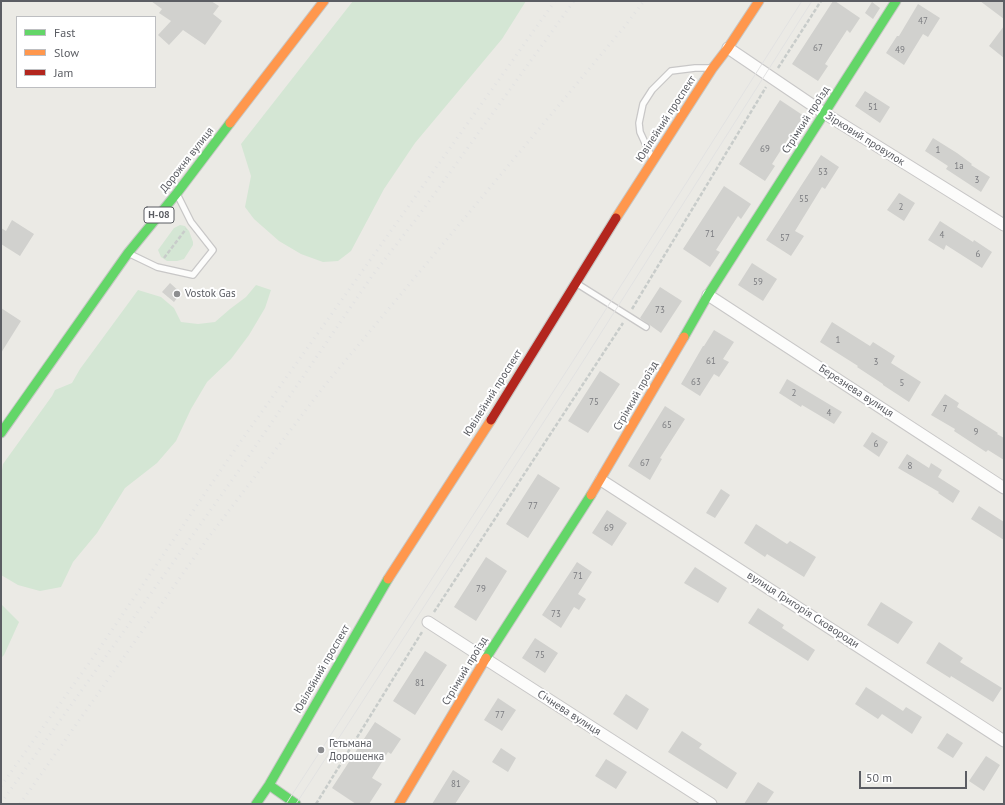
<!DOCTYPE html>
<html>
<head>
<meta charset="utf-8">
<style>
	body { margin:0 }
	#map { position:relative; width:1005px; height:805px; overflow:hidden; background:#ebeae5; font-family:"PT Sans",sans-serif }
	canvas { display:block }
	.frame { position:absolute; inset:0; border:2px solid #5b5d63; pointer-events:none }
	.legend { position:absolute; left:16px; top:16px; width:140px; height:72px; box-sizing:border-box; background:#fff; border:1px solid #bdbec1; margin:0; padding:5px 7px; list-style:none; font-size:12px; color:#5b5d63 }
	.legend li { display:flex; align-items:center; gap:8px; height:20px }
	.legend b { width:20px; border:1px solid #bdbec1 }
	.scale { position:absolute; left:859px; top:771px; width:108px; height:18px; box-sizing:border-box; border:2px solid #5b5d63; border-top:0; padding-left:5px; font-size:12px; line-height:14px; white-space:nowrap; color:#5b5d63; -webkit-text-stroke:3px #fff; paint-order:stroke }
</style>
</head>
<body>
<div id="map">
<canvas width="1005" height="805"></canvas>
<div class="frame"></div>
<ul class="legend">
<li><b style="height:5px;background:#63d668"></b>Fast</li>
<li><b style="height:5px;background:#ff974d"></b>Slow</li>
<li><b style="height:5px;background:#b3261e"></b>Jam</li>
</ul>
<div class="scale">50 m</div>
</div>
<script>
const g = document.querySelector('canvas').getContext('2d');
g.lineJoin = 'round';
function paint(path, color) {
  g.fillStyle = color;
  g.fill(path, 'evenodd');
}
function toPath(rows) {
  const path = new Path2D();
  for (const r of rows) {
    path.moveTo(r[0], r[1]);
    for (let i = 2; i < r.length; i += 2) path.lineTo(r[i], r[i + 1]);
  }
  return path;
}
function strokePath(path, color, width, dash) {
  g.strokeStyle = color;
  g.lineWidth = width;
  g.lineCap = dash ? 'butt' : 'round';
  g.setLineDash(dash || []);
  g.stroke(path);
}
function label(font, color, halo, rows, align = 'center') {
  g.font = font + ' "PT Sans",sans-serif';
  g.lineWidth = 4;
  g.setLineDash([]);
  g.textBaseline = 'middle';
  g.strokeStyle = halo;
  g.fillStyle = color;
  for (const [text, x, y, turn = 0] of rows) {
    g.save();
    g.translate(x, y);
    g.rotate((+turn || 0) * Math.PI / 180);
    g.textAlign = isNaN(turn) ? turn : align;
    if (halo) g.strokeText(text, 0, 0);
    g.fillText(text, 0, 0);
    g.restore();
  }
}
const green = toPath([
	[353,1,526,1,502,39,415,143,384,189,351,251,338,261,323,262,301,254,279,241,254,219,245,207,251,176,241,144],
	[180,225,185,226,189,231,193,242,193,245,184,259,177,261,167,261,161,257,158,250,174,228],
	[256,285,271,290,265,308,249,335,231,359,207,382,191,409,176,441,157,463,125,488,97,533,73,562,61,587,40,591,18,585,1,575,1,477,3,464,52,396,55,390,72,383,80,369,138,290,161,297,174,308,181,322,198,324,215,322,230,309,246,297],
	[1,604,19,622,4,655,1,658]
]);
const building = toPath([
	[151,1,211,1,219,6,213,14,222,21,205,45,183,30,169,45,158,35,171,21,159,13,162,9],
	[833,1,835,1,860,18,850,33,847,30,825,64,828,66,818,81,792,64],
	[980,1,1004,1,1004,19],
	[872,2,880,8,873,19,865,13],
	[918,4,940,18,928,37,923,34,904,65,886,53,897,36,899,36],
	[1004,26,1004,58,989,46],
	[865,91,890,107,880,123,855,106],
	[780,100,807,118,797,133,793,131,772,164,775,166,765,181,739,164],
	[933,138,957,153,972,164,971,165,990,177,981,192,946,169,948,166,925,151],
	[821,155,839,167,825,189,822,187,795,231,804,236,791,256,766,240],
	[724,186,751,204,741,219,738,216,716,250,720,252,710,267,683,249],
	[899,193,915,203,904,221,887,210],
	[12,220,34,234,20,256,1,244,1,228,6,231],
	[940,221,973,242,974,240,992,252,982,268,946,245,944,250,928,240],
	[752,263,777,279,763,301,738,285],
	[170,283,181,293,174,302,162,292],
	[660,287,682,301,661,333,640,318],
	[1,308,21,321,1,353],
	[832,322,870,346,873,342,895,356,891,363,921,382,909,402,883,385,883,384,857,367,858,366,820,342],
	[714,330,734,342,723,359,729,362,719,377,714,374,700,396,681,384,703,346,704,346],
	[600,371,620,384,588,433,568,421],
	[787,379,842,412,834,424,802,405,801,407,779,393],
	[945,394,959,403,957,407,998,433,997,434,1004,438,1004,460,988,450,986,452,954,431,955,429,931,415],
	[665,406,685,419,660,458,662,459,650,480,628,466],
	[872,432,888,442,879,457,863,446],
	[907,454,929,468,931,463,942,470,938,477,960,491,953,503,938,493,939,492,898,468],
	[538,474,560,488,528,538,506,524],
	[721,489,730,495,715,518,706,513],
	[979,506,1004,522,1004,540,971,519],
	[607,510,627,523,612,546,592,533],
	[756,524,787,544,790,541,816,557,804,577,767,554,765,557,744,543],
	[486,557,507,571,476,621,454,607],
	[577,562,592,572,578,594,586,599,579,610,574,607,561,628,542,615],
	[695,567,727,588,718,603,684,583],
	[881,602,913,622,898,644,867,625],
	[758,608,784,625,782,628,815,650,808,661,748,623],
	[535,638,558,653,545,673,522,658],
	[939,642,963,658,960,662,1002,688,993,702,951,676,950,678,926,663],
	[425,651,447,665,415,715,393,701],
	[866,687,903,711,906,707,922,717,912,734,882,714,878,719,855,704],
	[626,694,649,709,637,730,613,714],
	[498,698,516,710,502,731,484,720],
	[375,722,401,739,391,754,388,752,372,778,382,784,369,804,356,804,332,788],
	[682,731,702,744,699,748,737,773,727,789,668,752],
	[947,733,963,743,953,758,937,748],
	[501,748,516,758,508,772,492,762],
	[986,756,1000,765,984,791,969,781],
	[606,759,627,772,616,789,595,776],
	[453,770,470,781,455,804,432,804],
	[758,782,774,792,766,804,744,804]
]);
const path = toPath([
	[778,68,821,1],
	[164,258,186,229],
	[632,309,766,87],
	[434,612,623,323],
	[316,804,422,632]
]);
const lane = toPath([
	[652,158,640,132,639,123,643,104,652,90,671,71,695,68,710,68],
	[130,254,157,267,193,275,213,250,191,222,178,196],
	[576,283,646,327]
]);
const street = toPath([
	[728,48,824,113,1004,225],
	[708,295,1004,488],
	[601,480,1004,741],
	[428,622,711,804]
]);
const fast = toPath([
	[684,337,708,295,896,1],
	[1,433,128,253,177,193,230,123],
	[486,658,591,495],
	[269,785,296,804],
	[256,804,269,785,388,579]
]);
const slow = toPath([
	[230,123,324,1],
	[616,218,712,69,728,48,759,1],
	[591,495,684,337],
	[388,579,491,420],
	[399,804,486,658]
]);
const jam = toPath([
	[491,420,616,218]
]);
const tram = toPath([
	[286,804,573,361,802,1],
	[296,804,580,366,812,1]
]);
const rail = toPath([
	[1,786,97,652,236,448,555,1],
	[1,803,235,476,372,276,417,218,574,1],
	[20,804,208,538,325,385,625,26,644,1]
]);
const markers = [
	[177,294,4,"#8d8e90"],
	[321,750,4,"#8d8e90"]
];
const numberNames = [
	["47",923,21],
	["67",818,48],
	["49",900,50],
	["51",873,107],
	["69",765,149],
	["1",938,150],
	["1а",959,166],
	["53",823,172],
	["3",977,180],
	["55",804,199],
	["2",901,207],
	["71",710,234],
	["4",942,235],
	["57",785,238],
	["6",978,254],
	["59",758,282],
	["73",660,310],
	["1",838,340],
	["61",711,361],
	["3",876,362],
	["63",696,382],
	["5",902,383],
	["2",794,393],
	["75",594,402],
	["7",945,409],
	["4",829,413],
	["65",667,425],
	["9",976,432],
	["6",876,444],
	["67",645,463],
	["8",910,466],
	["77",533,506],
	["69",609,528],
	["71",578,576],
	["79",481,589],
	["73",556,614],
	["75",540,655],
	["81",420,683],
	["77",500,715],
	["81",456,784]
];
const shields = [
	[159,215,30]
];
const shieldNames = [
	["Н-08",159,215]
];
const streetNames = [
	["Ювілейний проспект",666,119,-57],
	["Стрімкий проїзд",806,120,-57],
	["Зірковий провулок",865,139,32],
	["Дорожня вулиця",187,160,-52],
	["Березнева вулиця",856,391,33],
	["Ювілейний проспект",493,393,-58],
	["Стрімкий проїзд",636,396,-60],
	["вулиця Григорія Сковороди",803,610,33],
	["Ювілейний проспект",322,669,-60],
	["Стрімкий проїзд",465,671,-59],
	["Січнева вулиця",569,713,33]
];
const poiNames = [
	["Vostok Gas",185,294],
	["Гетьмана",329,744],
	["Дорошенка",329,757]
];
paint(green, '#d4e6d4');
paint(building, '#d1d1ce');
strokePath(lane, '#c8c7c7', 8);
strokePath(street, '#c8c7c7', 13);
strokePath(fast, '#c7c7c5', 11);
strokePath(slow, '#c7c7c5', 11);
strokePath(jam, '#c7c7c5', 11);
strokePath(path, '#c8ccca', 2.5, [4, 2]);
strokePath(lane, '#fcfcfb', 5.5);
strokePath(street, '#fcfcfb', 11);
strokePath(fast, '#63d668', 9);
strokePath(slow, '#ff974d', 9);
strokePath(jam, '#b3261e', 9);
strokePath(tram, '#e2e2e2', 1);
strokePath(rail, '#e2e2e2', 3, [1, 5]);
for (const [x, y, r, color] of markers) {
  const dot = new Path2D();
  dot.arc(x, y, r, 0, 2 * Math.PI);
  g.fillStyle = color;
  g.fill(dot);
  strokePath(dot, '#fff', 1.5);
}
label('9px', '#7a7b7f', null, numberNames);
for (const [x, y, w] of shields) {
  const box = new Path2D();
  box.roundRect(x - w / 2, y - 8, w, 16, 3);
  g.fillStyle = '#fff';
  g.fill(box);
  strokePath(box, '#5b5d63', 1);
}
label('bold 10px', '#5b5d63', null, shieldNames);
label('11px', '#5b5d63', '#fff', streetNames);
label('11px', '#5b5d63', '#fff', poiNames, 'left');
</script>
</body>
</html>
